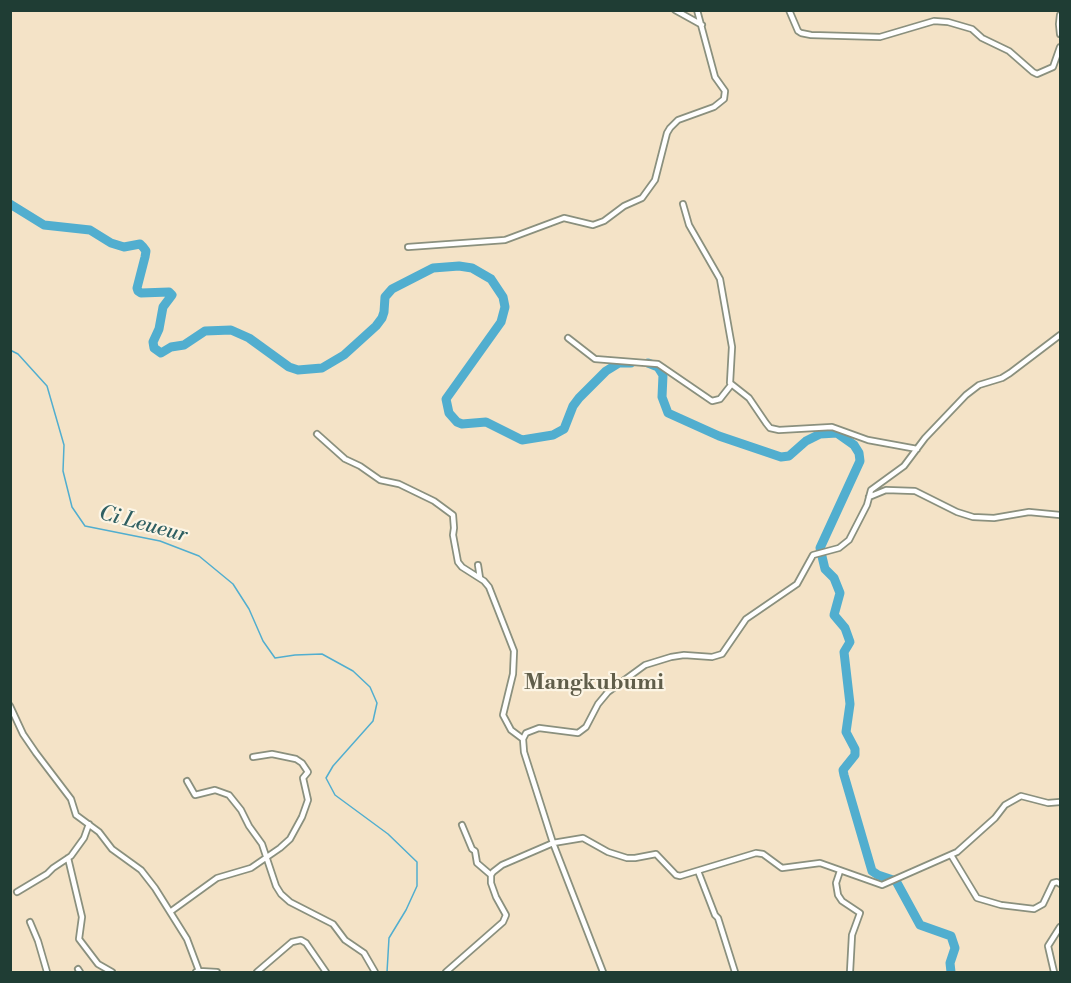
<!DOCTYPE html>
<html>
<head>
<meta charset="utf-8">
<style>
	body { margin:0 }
	#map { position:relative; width:1071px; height:983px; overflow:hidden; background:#f4e3c7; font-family:"Libre Bodoni",serif }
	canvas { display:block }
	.frame { position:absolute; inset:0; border:12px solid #1f3d34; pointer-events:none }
</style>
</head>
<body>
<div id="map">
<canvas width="1071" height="983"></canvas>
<div class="frame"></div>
</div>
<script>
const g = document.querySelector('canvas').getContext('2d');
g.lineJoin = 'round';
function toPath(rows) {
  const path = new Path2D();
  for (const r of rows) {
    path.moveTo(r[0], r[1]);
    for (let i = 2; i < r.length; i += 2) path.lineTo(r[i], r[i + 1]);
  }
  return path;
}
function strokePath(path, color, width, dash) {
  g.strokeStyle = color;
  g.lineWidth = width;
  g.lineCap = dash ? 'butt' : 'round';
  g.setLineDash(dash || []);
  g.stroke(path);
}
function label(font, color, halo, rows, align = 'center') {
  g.font = font + ' "Libre Bodoni",serif';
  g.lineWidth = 4.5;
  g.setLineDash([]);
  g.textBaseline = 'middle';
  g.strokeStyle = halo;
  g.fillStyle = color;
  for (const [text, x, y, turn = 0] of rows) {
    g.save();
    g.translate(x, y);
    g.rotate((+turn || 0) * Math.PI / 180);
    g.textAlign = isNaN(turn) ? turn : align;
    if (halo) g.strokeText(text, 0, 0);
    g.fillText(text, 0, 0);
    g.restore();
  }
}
const stream = toPath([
	[10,350,18,354,47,386,64,445,63,471,72,507,85,526,160,541,199,556,233,584,249,609,263,641,275,658,295,655,322,654,353,671,370,687,377,703,373,721,333,766,326,778,335,795,388,834,417,862,417,886,406,910,389,938,387,972]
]);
const river = toPath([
	[10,204,44,225,90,230,111,243,124,247,140,244,143,247,146,251,145,257,137,288,138,291,141,293,169,292,172,295,163,307,159,329,153,342,154,348,161,353,171,347,184,345,205,331,231,330,249,338,289,367,298,370,322,368,344,355,376,326,382,318,384,312,385,297,392,289,433,268,459,266,472,268,491,279,503,297,505,307,501,322,446,399,449,413,457,422,462,424,486,422,522,440,553,435,564,429,573,406,579,398,606,371,619,363,631,363],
	[648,363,658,367,663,375,662,397,668,413,719,436,781,457,789,456,806,441,820,434,837,433,854,445,859,453,860,461,820,548,825,569,834,578,840,593,834,615,845,628,850,642,844,652,850,704,846,732,855,749,855,755,843,770,844,775,872,871,878,875,896,881,920,925,951,936,955,948,950,963,951,972]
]);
const minor = toPath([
	[675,10,702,25],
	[789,10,798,31,801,33,811,35,880,37,934,21,948,22,972,29,982,38,1009,51,1033,72,1037,74,1053,67,1060,47],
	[1060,15,1059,24,1060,34],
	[683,204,689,225,720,279,732,347,730,383,749,398,766,423,770,428,779,430,832,427,868,440,917,449],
	[408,247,505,240,564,218,593,225,604,221,624,206,642,198,655,180,667,133,670,128,678,120,714,107,724,99,725,91,715,77,697,10],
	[568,338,595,359,658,364,712,401,720,399,731,385],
	[317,434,345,459,360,466,380,480,399,484,434,501,453,515,454,528,453,535,458,562,462,567,484,581,489,587,514,651,513,674,503,715,511,730,523,739],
	[869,497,886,490,915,491,957,512,973,517,994,518,1029,512,1060,515],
	[478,565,480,578],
	[10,706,23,734,36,753,71,799,76,815,99,832,112,849,141,870,155,888,187,939,199,971],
	[187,781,195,795,215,790,229,795,241,810,249,826,262,844,276,886,281,894,290,902,333,924,345,940,364,953,375,972],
	[462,825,472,849,475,851,477,863,491,875],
	[951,855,977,898,1001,905,1034,909,1043,904,1053,883,1057,882,1060,884],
	[68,858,82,917,79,939,98,964,112,972],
	[698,871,715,915,718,918,735,972],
	[840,871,836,883,838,895,842,901,860,913,852,935,850,972],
	[17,892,47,874,53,868,71,856,84,838,89,824],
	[170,912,217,878,251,868,280,848,290,839,302,817,308,800,303,778,308,772,302,763,296,759,272,754,253,757],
	[30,922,38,941,47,972],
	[78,969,80,972],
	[196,972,199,971,217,972],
	[257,972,292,942,301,940,306,943,326,972],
	[446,972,503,922,506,915,496,897,491,883,491,875,493,872,502,865,553,843,583,838,608,852,627,858,635,858,656,854,676,875,680,876,756,853,763,854,782,868,820,863,882,885,957,852,995,818,1005,805,1021,796,1048,803,1060,802],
	[603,972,553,843,524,752,523,739,526,733,539,728,578,733,586,727,598,704,608,692,645,665,671,657,684,655,712,657,722,654,746,619,797,584,813,555,839,548,849,540,867,505,871,490,904,466,925,438,966,395,979,385,1002,378,1010,373,1060,335],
	[1054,972,1048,946,1060,927]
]);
const waterNames = [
	["Ci Leueur",143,525,15]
];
const quarterNames = [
	["Mangkubumi",594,684]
];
strokePath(stream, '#51aecf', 1.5);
strokePath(river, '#51aecf', 9);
strokePath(minor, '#8a907e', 8);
strokePath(minor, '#fff', 4.5);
label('italic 21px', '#2e5f62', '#fcf5e5', waterNames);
label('bold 22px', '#605e4a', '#fcf5e5', quarterNames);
</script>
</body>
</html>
